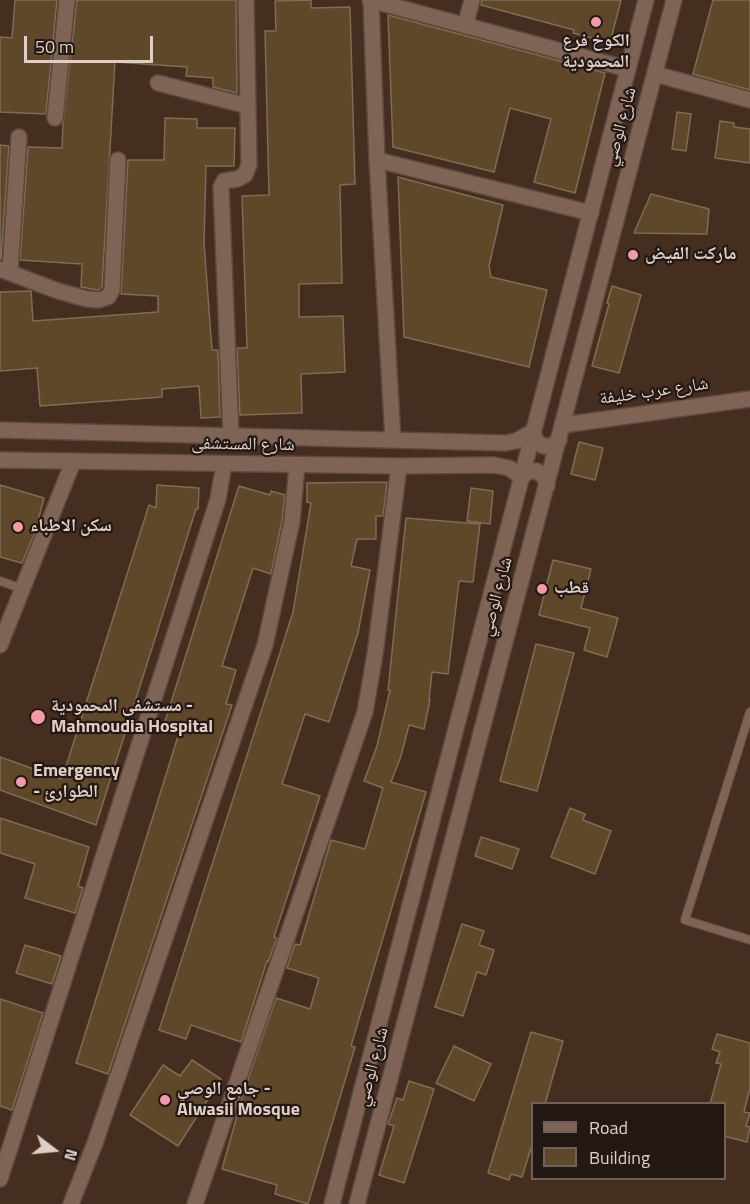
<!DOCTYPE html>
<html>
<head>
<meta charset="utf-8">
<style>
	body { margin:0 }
	#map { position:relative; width:750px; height:1204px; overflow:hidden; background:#452d20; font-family:"Titillium Web",sans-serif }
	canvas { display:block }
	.legend { position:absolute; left:531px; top:1102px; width:195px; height:78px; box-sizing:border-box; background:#231813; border:2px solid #6e615b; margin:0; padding:8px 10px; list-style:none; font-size:18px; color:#decec6 }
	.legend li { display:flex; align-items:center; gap:12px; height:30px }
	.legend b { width:30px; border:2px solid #6e615b }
	.north { position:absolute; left:24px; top:1120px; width:60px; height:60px; -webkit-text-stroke:4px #231813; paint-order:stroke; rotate:106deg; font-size:16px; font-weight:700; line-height:24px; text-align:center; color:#decec6 }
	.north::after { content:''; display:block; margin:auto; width:21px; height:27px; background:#decec6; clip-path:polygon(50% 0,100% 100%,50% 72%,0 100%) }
	.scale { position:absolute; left:24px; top:36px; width:129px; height:27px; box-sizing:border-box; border:3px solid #decec6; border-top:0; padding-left:8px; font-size:18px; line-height:21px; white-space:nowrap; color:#decec6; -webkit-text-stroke:4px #231813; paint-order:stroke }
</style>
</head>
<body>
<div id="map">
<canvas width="750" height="1204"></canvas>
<ul class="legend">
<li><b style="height:8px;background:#7f6456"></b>Road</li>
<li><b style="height:16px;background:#5e4829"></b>Building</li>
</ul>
<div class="north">N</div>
<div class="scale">50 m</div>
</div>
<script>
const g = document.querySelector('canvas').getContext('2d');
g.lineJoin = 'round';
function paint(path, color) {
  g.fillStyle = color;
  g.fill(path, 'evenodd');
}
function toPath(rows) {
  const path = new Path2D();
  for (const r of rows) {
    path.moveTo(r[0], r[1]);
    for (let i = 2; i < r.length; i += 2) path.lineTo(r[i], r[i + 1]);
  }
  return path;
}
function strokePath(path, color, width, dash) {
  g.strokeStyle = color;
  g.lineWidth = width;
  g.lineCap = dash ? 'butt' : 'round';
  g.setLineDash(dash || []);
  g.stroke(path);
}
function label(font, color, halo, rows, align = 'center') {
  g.font = font + ' "Titillium Web","Noto Naskh Arabic",sans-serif';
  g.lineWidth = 4.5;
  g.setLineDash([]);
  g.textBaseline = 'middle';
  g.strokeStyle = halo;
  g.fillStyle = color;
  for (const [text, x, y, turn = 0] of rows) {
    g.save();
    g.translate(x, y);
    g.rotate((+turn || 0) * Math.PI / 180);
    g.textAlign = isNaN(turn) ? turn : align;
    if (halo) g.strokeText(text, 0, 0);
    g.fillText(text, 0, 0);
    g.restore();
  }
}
const building = toPath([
	[15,0,57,0,46,114,0,112,0,37,12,38,15,0],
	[77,0,236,0,237,93,213,87,213,78,186,76,187,67,115,62,102,287,98,290,81,287,82,264,20,260,28,147,62,148,63,123,77,0],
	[311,0,311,8,350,7,355,184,340,185,342,283,299,284,299,317,343,316,345,372,301,374,302,413,240,415,237,348,247,348,242,196,269,195,265,31,276,31,275,1,311,0],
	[482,0,621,0,610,43,573,33,574,30,481,5,482,0],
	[713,0,750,0,750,90,693,74,713,0],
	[388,15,605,73,575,193,534,182,551,119,510,108,494,172,393,147,388,15],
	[677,112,691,114,686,151,672,149,677,112],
	[165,118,197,119,197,128,235,128,234,166,206,166,204,243,212,350,218,350,220,417,201,418,199,386,162,389,162,397,40,406,37,368,0,371,0,292,31,291,33,321,158,312,158,296,121,294,128,160,164,160,165,118],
	[720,121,734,123,734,127,750,129,750,163,715,158,720,121],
	[0,145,9,146,1,259,0,259,0,145],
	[398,177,503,205,489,266,491,277,547,290,529,367,404,337,398,177],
	[651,194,709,209,707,234,634,233,651,194],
	[612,286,641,295,619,373,592,366,609,304,607,303,612,286],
	[579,442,603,448,595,480,571,474,579,442],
	[387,482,383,516,376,516,376,539,357,539,351,566,370,570,358,633,329,722,305,714,282,784,320,796,274,937,277,938,268,962,267,961,241,1042,191,1025,186,1039,159,1030,293,612,311,503,307,502,307,483,387,482],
	[0,485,44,498,35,532,22,563,0,557,0,485],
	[157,485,199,488,198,509,196,509,96,825,0,790,0,757,62,779,149,505,156,508,157,485],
	[239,486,270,495,271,491,285,495,282,520,271,574,253,568,222,666,236,670,226,704,232,705,108,1074,76,1063,179,733,163,728,239,486],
	[471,488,493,491,490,524,467,521,471,488],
	[406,518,480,524,473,582,459,581,448,674,432,672,429,700,430,700,424,729,409,725,401,756,391,782,426,792,351,1046,355,1047,308,1204,275,1194,277,1185,222,1169,244,1091,276,998,310,1009,319,978,287,968,295,944,300,945,331,840,365,849,383,788,364,781,377,746,390,690,388,690,406,518],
	[553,560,591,569,581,608,618,618,607,657,584,650,590,628,539,615,553,560],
	[536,644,574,653,537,791,500,781,536,644],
	[570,808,585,814,583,820,611,831,595,874,551,857,570,808],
	[0,818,89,847,78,886,83,888,75,913,25,898,35,864,0,853,0,818],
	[481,837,519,849,512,869,475,856,481,837],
	[462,924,484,931,479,945,494,950,486,975,477,972,463,1016,435,1007,462,924],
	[25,945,61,956,52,984,16,973,25,945],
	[0,999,43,1013,12,1110,0,1106,0,999],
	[531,1032,563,1041,545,1104,532,1104,532,1145,522,1177,511,1174,509,1180,488,1173,531,1032],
	[717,1034,750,1043,750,1088,744,1112,750,1113,746,1126,750,1127,747,1142,724,1136,724,1104,710,1104,721,1064,716,1063,720,1052,712,1049,717,1034],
	[454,1046,491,1064,474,1101,436,1083,454,1046],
	[192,1060,221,1079,178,1146,130,1115,163,1065,180,1076,192,1060],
	[409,1081,434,1089,404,1183,379,1175,394,1126,388,1124,397,1098,403,1100,409,1081]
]);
const lane = toPath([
	[0,581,23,589],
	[750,712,685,920,750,940]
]);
const street = toPath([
	[370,0,628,69],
	[371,0,377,160,393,440],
	[465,26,472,0],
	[655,74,750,100],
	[158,83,248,106],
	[55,118,67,0],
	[377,160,591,213],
	[0,269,58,291,87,299,99,300,108,297,112,290,118,160],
	[10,271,19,137],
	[563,425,750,399],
	[231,436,221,187,224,181,237,179,245,175,249,165,246,0],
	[0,645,73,462],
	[0,1179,218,499,224,464],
	[71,1204,95,1143,265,645,292,521,297,465],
	[195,1204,365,712,375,654,399,466]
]);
const secondary = toPath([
	[0,430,506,443,516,441,533,432,536,441,543,446,552,446,559,440],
	[0,460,399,466,494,465,509,468,522,477,529,471,537,471,544,477,547,486],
	[332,1204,646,0],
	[357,1204,674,0]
]);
const markers = [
	[596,22,6,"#f39aa9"],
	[633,255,6,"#f39aa9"],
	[18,527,6,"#f39aa9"],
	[542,589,6,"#f39aa9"],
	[38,717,8,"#f39aa9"],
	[21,782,6,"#f39aa9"],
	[165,1100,6,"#f39aa9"]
];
const poiNames = [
	["الكوخ فرع",596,42,"center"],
	["المحمودية",596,63,"center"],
	["ماركت الفيض",645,255],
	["سكن الاطباء",30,527],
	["قطب",554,589],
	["مستشفى المحمودية -",51,707],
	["Mahmoudia Hospital",51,728],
	["Emergency",33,772],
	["- الطوارئ",33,793],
	["جامع الوصي -",177,1090],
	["Alwasii Mosque",177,1111]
];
const streetNames = [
	["شارع الوصي",621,127,-75],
	["شارع عرب خليفة",654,392,-8],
	["شارع المستشفى",243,445,1],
	["شارع الوصي",497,597,-75],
	["شارع الوصي",373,1067,-75]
];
paint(building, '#5e4829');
strokePath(building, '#7e6c55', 1.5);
strokePath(lane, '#5c493e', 10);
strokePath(street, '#5c493e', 18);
strokePath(secondary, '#5c493e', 18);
strokePath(lane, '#7f6456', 8);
strokePath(street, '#7f6456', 15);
strokePath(secondary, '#7f6456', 15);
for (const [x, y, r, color] of markers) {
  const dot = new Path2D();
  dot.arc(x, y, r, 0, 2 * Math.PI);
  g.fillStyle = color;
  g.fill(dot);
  strokePath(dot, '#231813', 2);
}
label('bold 18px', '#decec6', '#231813', poiNames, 'left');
label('18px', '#decec6', '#231813', streetNames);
</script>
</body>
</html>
